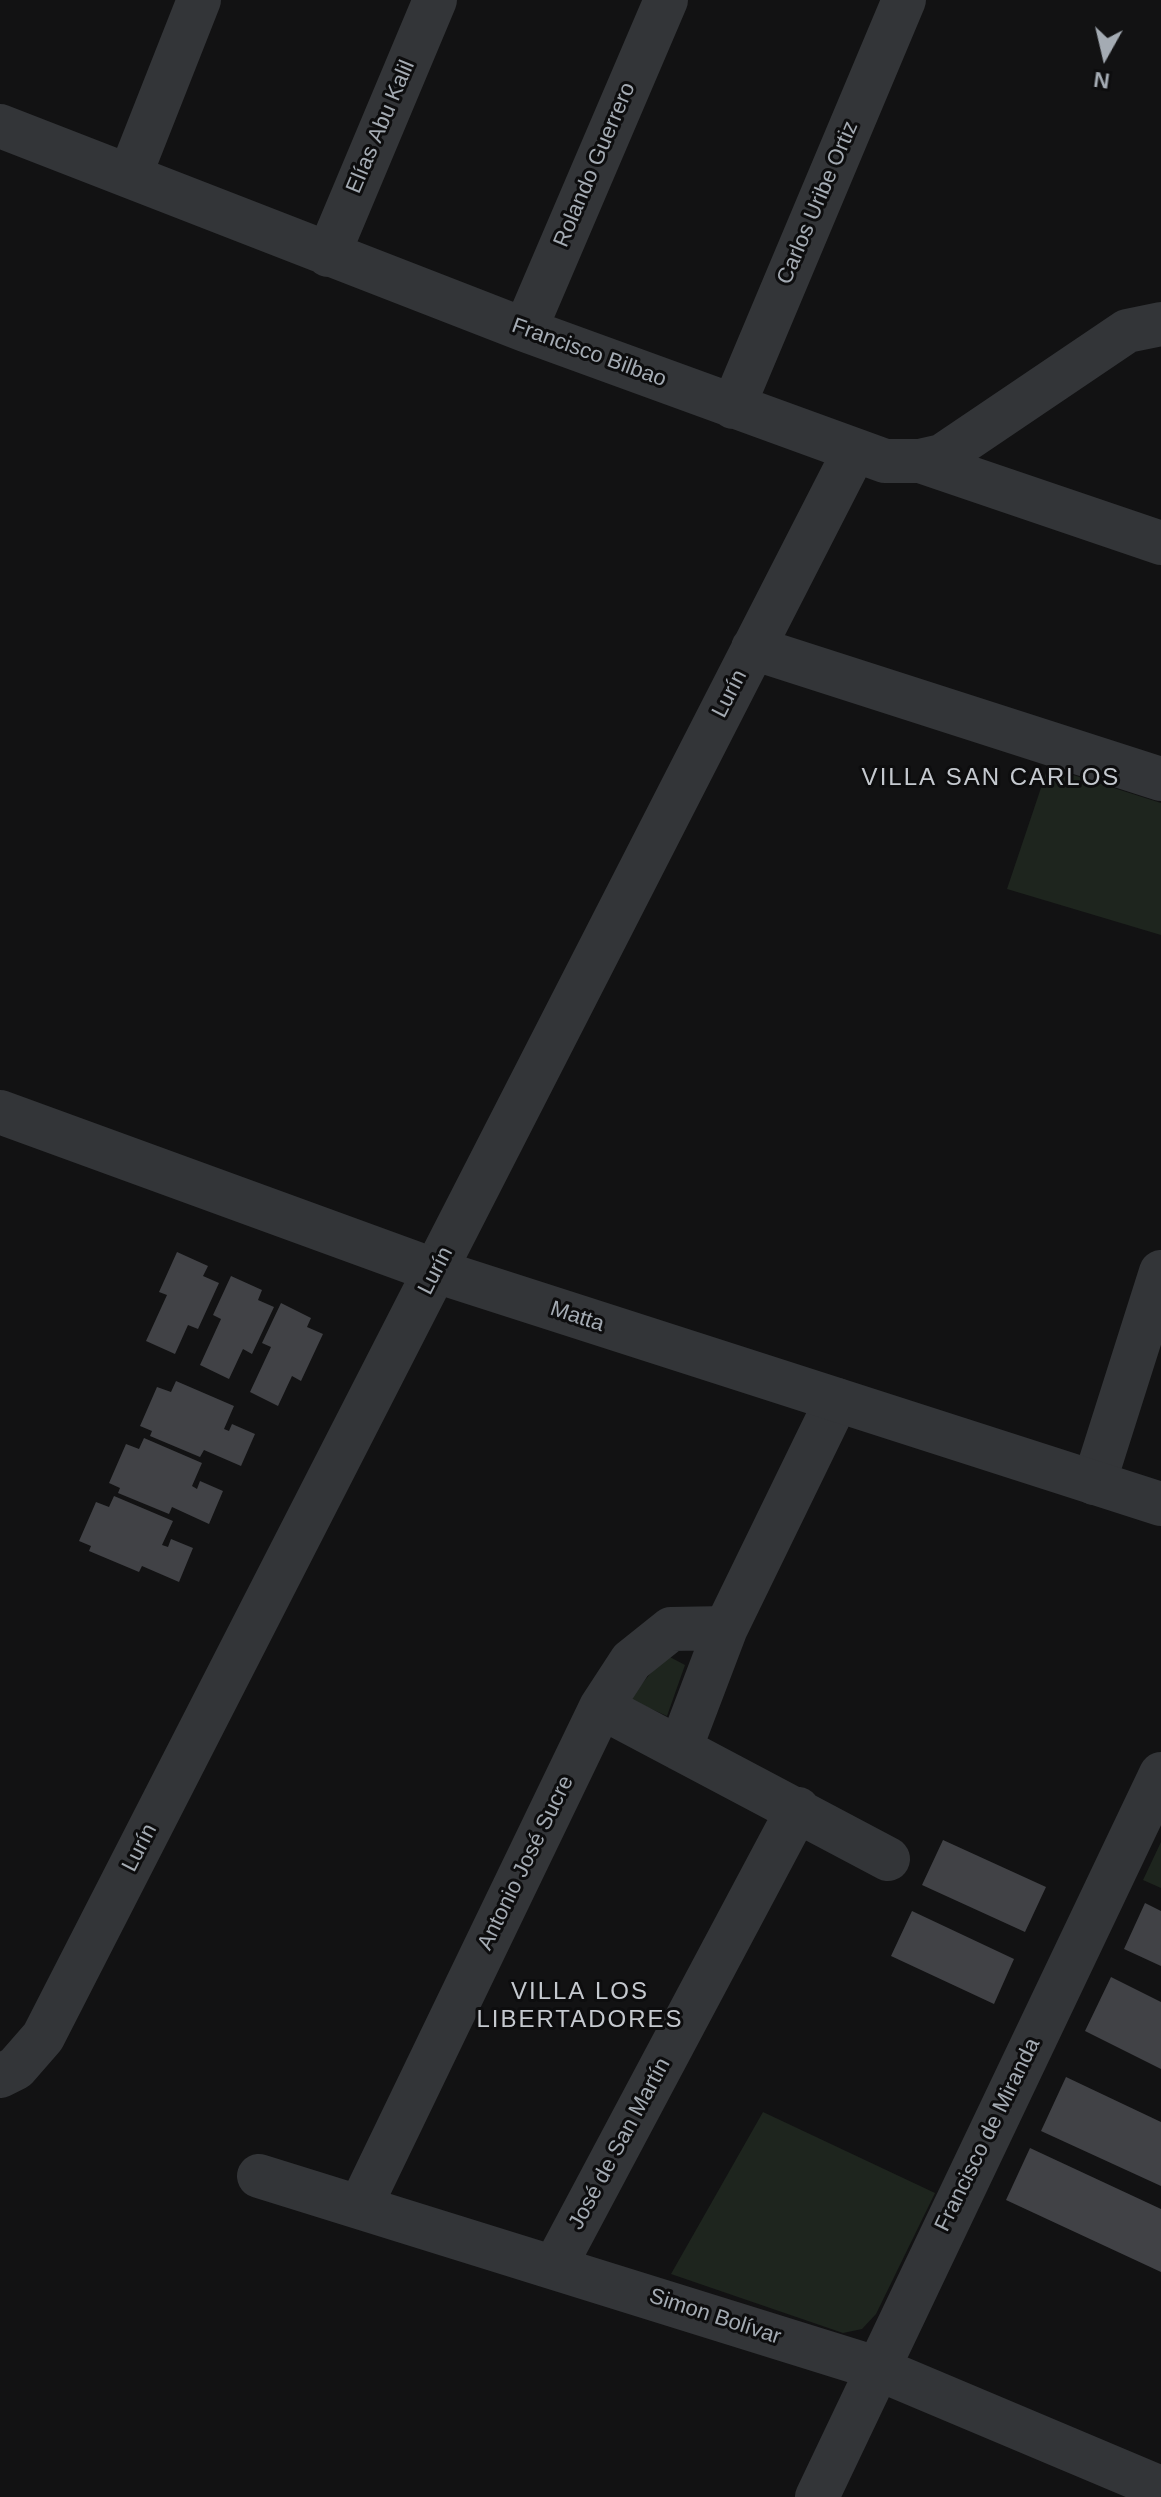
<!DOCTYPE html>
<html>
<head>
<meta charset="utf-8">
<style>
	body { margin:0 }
	#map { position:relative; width:1161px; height:2497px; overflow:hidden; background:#121213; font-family:Arial,sans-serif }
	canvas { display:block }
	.north { position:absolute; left:1065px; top:16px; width:80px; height:80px; -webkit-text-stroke:6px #0d0d0e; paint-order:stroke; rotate:188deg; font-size:22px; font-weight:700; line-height:32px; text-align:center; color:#a4abb3 }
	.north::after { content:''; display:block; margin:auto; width:28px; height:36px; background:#a4abb3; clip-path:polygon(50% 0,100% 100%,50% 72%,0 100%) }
</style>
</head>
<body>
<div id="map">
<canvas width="1161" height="2497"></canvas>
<div class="north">N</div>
</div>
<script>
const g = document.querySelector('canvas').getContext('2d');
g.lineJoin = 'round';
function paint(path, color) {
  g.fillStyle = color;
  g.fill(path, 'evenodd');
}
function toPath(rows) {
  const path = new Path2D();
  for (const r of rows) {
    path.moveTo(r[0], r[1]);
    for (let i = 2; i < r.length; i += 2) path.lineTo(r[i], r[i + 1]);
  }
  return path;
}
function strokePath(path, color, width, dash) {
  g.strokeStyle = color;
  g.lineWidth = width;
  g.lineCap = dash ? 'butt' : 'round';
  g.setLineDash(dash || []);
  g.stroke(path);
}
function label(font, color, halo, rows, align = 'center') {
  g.font = font + ' Arial,sans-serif';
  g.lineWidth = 6;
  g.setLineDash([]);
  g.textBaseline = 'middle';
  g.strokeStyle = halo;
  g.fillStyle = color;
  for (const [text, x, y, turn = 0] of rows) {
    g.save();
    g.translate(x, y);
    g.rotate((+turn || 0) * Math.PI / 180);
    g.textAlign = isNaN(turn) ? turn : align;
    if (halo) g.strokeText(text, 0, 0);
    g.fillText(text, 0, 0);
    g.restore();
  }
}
const green = toPath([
	[1048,767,1161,803,1161,935,1007,889],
	[666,1655,685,1665,667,1716,629,1699],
	[1161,1842,1161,1888,1143,1880],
	[763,2112,935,2193,876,2314,862,2329,843,2333,671,2274]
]);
const building = toPath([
	[177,1252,208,1266,203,1276,219,1283,198,1329,188,1325,175,1354,146,1341,167,1295,159,1292],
	[231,1276,262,1290,258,1300,274,1307,252,1354,243,1349,229,1379,200,1365,221,1319,213,1315],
	[281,1303,311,1318,307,1327,323,1334,301,1381,292,1376,278,1406,250,1392,271,1347,262,1343],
	[176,1381,234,1406,224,1429,229,1431,232,1424,255,1434,241,1466,204,1450,200,1457,150,1436,152,1431,140,1426,157,1387,171,1392],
	[144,1438,202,1463,192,1486,197,1489,200,1481,223,1491,209,1524,172,1507,169,1514,118,1493,120,1488,109,1483,126,1444,139,1449],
	[114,1496,173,1521,162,1545,168,1547,171,1539,193,1548,179,1582,142,1566,139,1572,89,1551,91,1546,79,1541,96,1502,109,1507],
	[943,1840,1046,1887,1025,1932,922,1885],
	[1145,1903,1161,1911,1161,1966,1124,1949],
	[912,1911,1014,1959,994,2004,891,1956],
	[1111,1977,1161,2002,1161,2069,1085,2031],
	[1066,2077,1161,2122,1161,2186,1041,2131],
	[1030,2148,1161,2209,1161,2272,1006,2200]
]);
const minor = toPath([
	[0,126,525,330,885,461,920,461,942,456,1127,331,1161,324],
	[130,175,199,0],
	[328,255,435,0],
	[525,330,666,0],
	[733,407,904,0],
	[920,461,1161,543],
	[753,648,1161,779],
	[1094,1483,1161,1272],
	[601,1707,888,1859],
	[680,1749,726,1628,837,1400],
	[0,2076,16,2068,43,2037,854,452],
	[259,2176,876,2368,1161,2488],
	[360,2207,601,1707,631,1661,671,1629,726,1628],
	[555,2266,798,1809],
	[817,2497,1161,1774]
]);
const tertiary = toPath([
	[0,1112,436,1271,1161,1504]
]);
const streetNames = [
	["Elías Abu Kalil",381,127,-67],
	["Rolando Guerrero",595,165,-67],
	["Carlos Uribe Ortiz",818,203,-67],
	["Francisco Bilbao",589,353,20],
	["Lurín",730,694,-63],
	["Lurín",436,1271,-63],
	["Matta",577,1317,18],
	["Lurín",140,1848,-63],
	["Antonio José Sucre",526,1863,-64],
	["Francisco de Miranda",988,2135,-64],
	["José de San Martín",620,2144,-62],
	["Simon Bolívar",715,2317,18]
];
const neighbourhoodNames = [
	["VILLA SAN CARLOS",991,778],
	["VILLA LOS",580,1992],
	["LIBERTADORES",580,2020]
];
paint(green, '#1e251e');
paint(building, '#414246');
strokePath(minor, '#333538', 44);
strokePath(tertiary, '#333538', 44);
label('22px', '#a4abb3', '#0d0d0e', streetNames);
g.letterSpacing = '2px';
label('24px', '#c5c9cf', '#0d0d0e', neighbourhoodNames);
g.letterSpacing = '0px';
</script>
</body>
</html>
